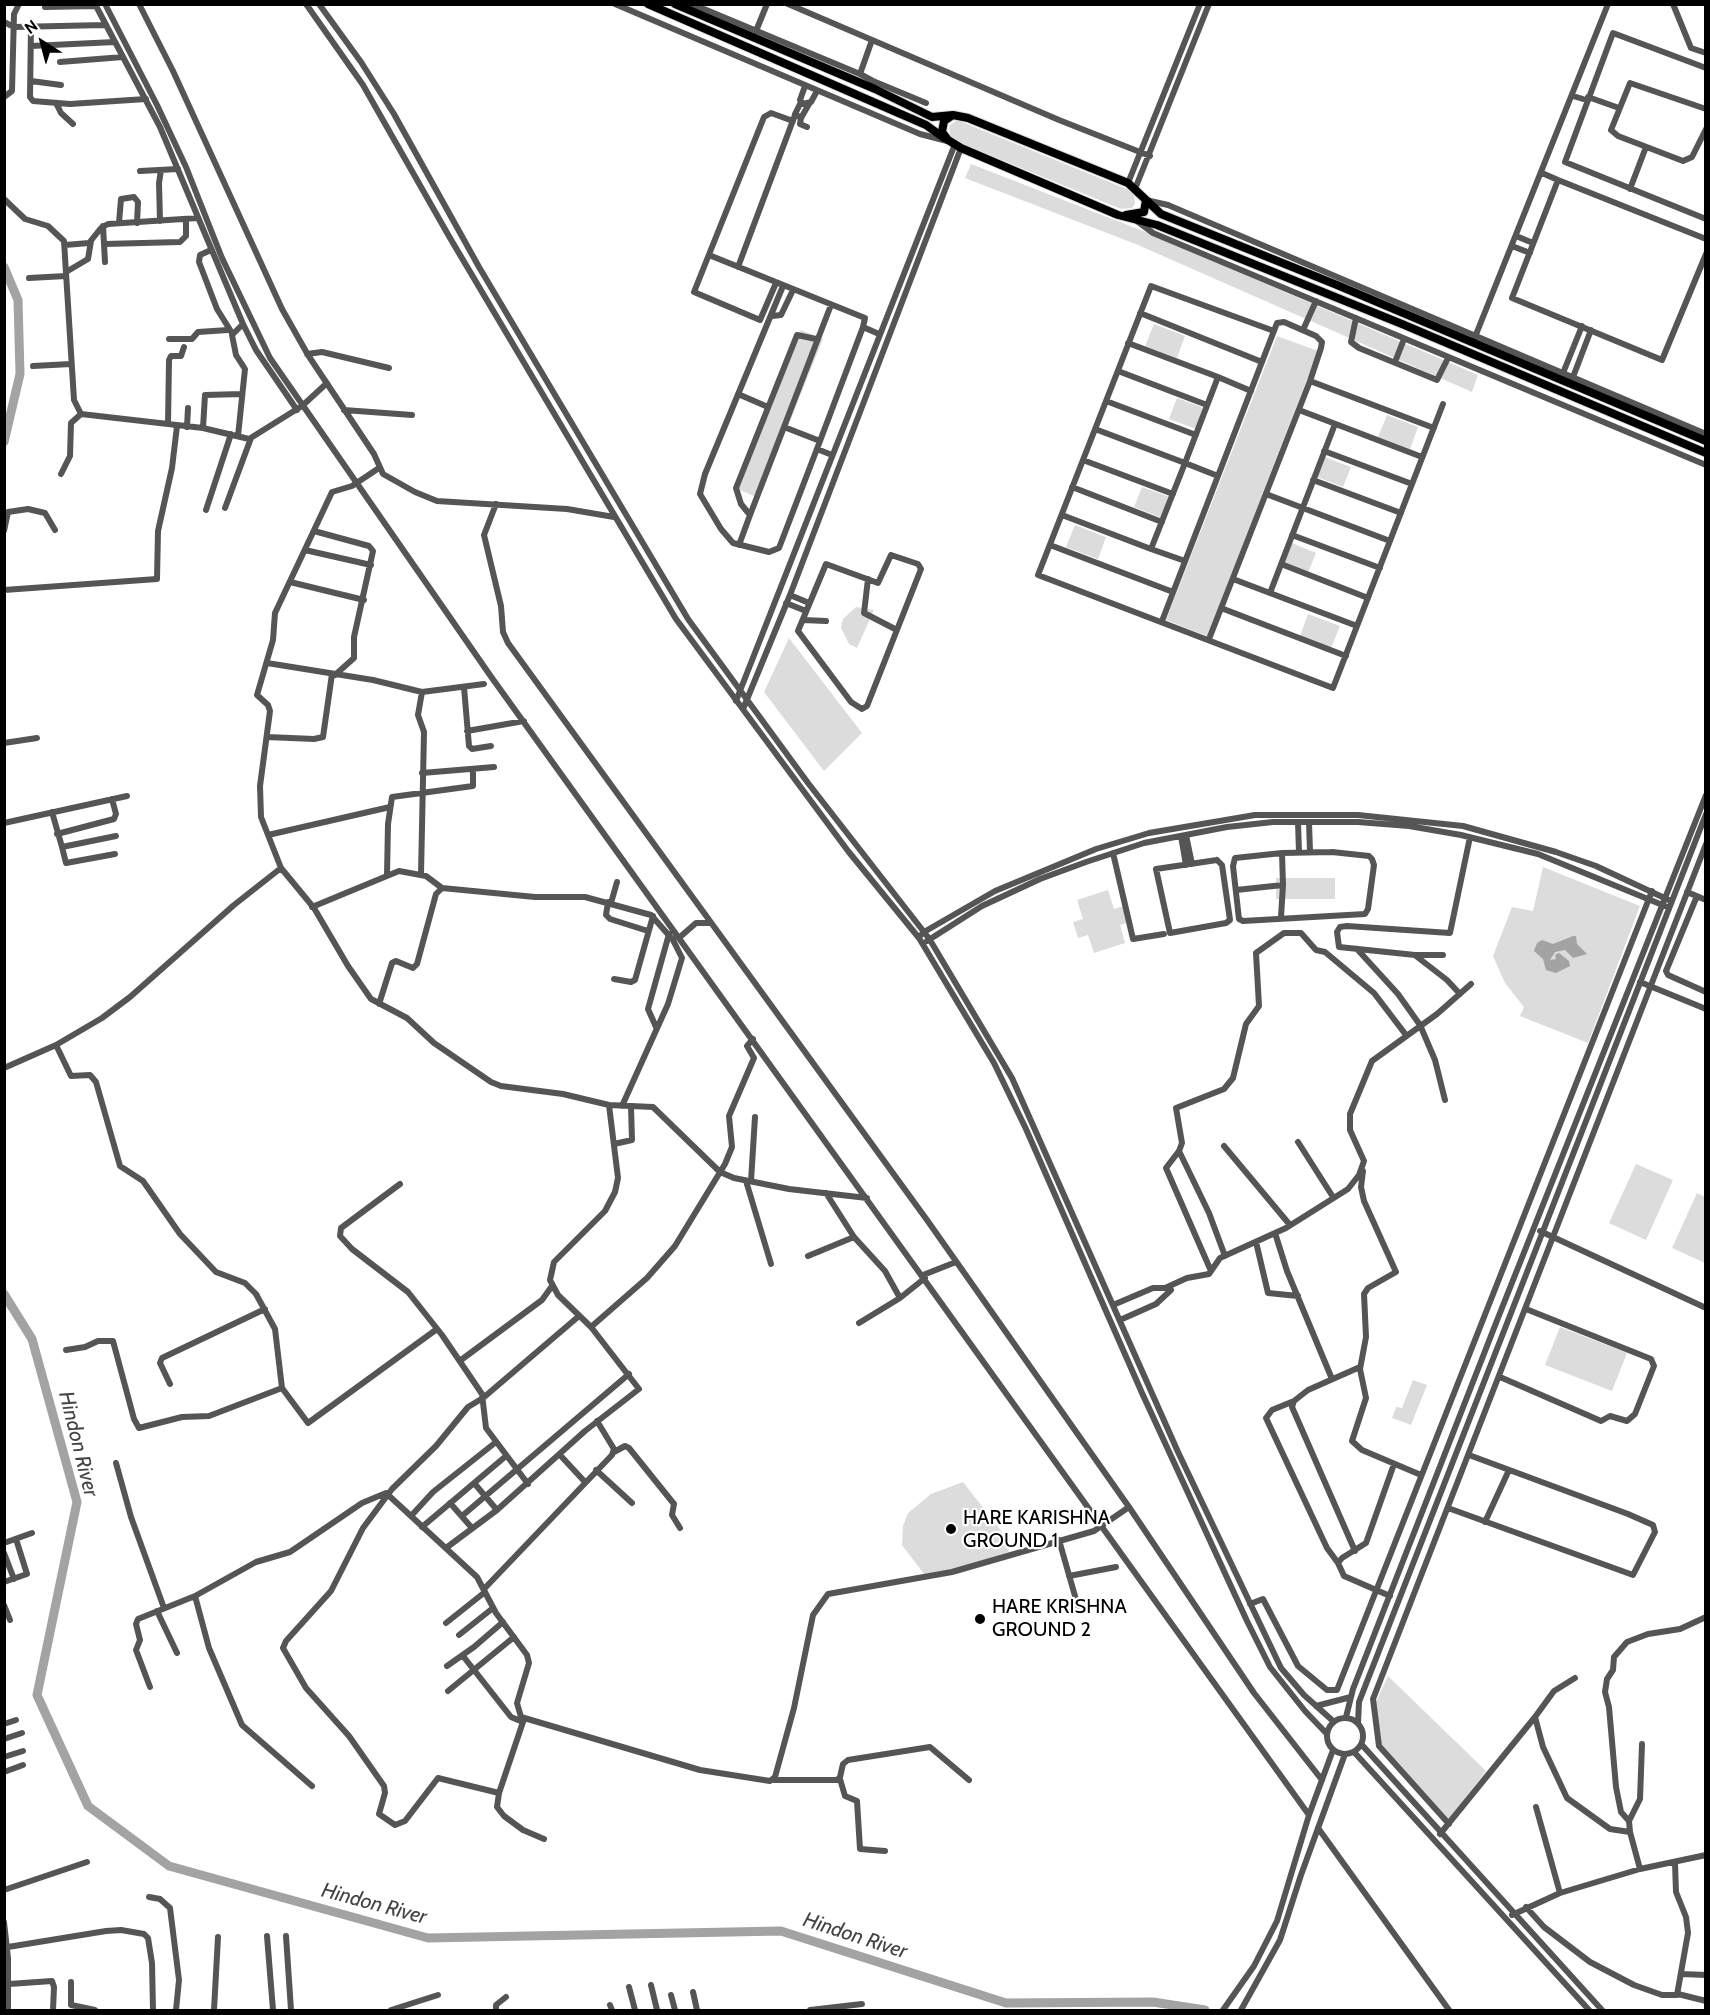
<!DOCTYPE html>
<html>
<head>
<meta charset="utf-8">
<style>
	body { margin:0 }
	#map { position:relative; width:1710px; height:2015px; overflow:hidden; background:#fff; font-family:Cabin,sans-serif }
	canvas { display:block }
	.frame { position:absolute; inset:0; border:6px solid #000; pointer-events:none }
	.north { position:absolute; left:12px; top:12px; width:60px; height:60px; -webkit-text-stroke:4px #fff; paint-order:stroke; rotate:324deg; font-size:16px; font-weight:700; line-height:24px; text-align:center; color:#000 }
	.north::after { content:''; display:block; margin:auto; width:21px; height:27px; background:#000; clip-path:polygon(50% 0,100% 100%,50% 72%,0 100%) }
</style>
</head>
<body>
<div id="map">
<canvas width="1710" height="2015"></canvas>
<div class="frame"></div>
<div class="north">N</div>
</div>
<script>
const g = document.querySelector('canvas').getContext('2d');
g.lineJoin = 'round';
function paint(path, color) {
  g.fillStyle = color;
  g.fill(path, 'evenodd');
}
function toPath(rows) {
  const path = new Path2D();
  for (const r of rows) {
    if (r.length === 3) {
      path.moveTo(r[0] + r[2], r[1]);
      path.arc(r[0], r[1], r[2], 0, 2 * Math.PI);
      continue;
    }
    path.moveTo(r[0], r[1]);
    for (let i = 2; i < r.length; i += 2) path.lineTo(r[i], r[i + 1]);
  }
  return path;
}
function strokePath(path, color, width, dash) {
  g.strokeStyle = color;
  g.lineWidth = width;
  g.lineCap = dash ? 'butt' : 'round';
  g.setLineDash(dash || []);
  g.stroke(path);
}
function label(font, color, halo, rows, align = 'center') {
  g.font = font + ' Cabin,sans-serif';
  g.lineWidth = 4.5;
  g.setLineDash([]);
  g.textBaseline = 'middle';
  g.strokeStyle = halo;
  g.fillStyle = color;
  for (const [text, x, y, turn = 0] of rows) {
    g.save();
    g.translate(x, y);
    g.rotate((+turn || 0) * Math.PI / 180);
    g.textAlign = isNaN(turn) ? turn : align;
    if (halo) g.strokeText(text, 0, 0);
    g.fillText(text, 0, 0);
    g.restore();
  }
}
const green = toPath([
	[957,120,1129,190,1134,193,1135,204,1132,208,1121,209,953,140,950,136,949,126],
	[971,164,1143,231,1478,375,1472,392,1138,245,965,178],
	[1154,324,1185,336,1177,358,1145,346],
	[801,330,823,339,759,498,737,489],
	[1277,336,1318,351,1207,636,1166,620],
	[1177,398,1204,408,1196,429,1169,419],
	[1387,415,1418,427,1410,449,1378,437],
	[1325,457,1351,467,1343,487,1317,477],
	[1142,487,1170,497,1162,518,1134,507],
	[1075,525,1106,537,1098,559,1066,547],
	[1292,543,1316,553,1308,573,1284,564],
	[856,607,874,610,857,648,849,644,841,628,843,619],
	[1308,614,1340,626,1331,648,1300,636],
	[789,638,862,733,824,771,764,692],
	[1543,867,1640,906,1588,1043,1520,1016,1524,1007,1505,983,1493,956,1512,907,1533,911],
	[1276,878,1335,878,1335,899,1276,899],
	[1108,890,1114,909,1127,905,1132,921,1120,925,1125,943,1094,953,1088,935,1078,938,1073,922,1083,919,1077,900],
	[1636,1164,1673,1180,1646,1240,1609,1223],
	[1697,1193,1705,1197,1705,1263,1672,1248],
	[1560,1327,1627,1353,1612,1391,1545,1365],
	[1413,1380,1427,1385,1411,1425,1392,1418,1396,1407,1402,1408],
	[963,1482,1002,1532,1009,1552,952,1570,924,1574,902,1545,903,1526,908,1513,931,1494],
	[1388,1676,1486,1771,1448,1820,1381,1748,1375,1704]
]);
const water = toPath([
	[1573,936,1576,936,1577,944,1587,954,1573,958,1565,950,1555,952,1550,960,1556,959,1555,955,1559,953,1569,961,1570,966,1556,973,1546,970,1543,959,1534,951,1537,943,1542,940,1553,944]
]);
const river = toPath([
	[4,267,18,300,20,374,4,442],
	[4,1294,32,1339,77,1502,37,1695,88,1806,169,1866,428,1938,781,1931,1006,2003,1153,2002,1205,2010]
]);
const minor = toPath([
	[95,4,160,127,243,324,256,350,297,410],
	[105,4,157,105,186,167,222,258,270,358,492,678,1309,1815],
	[139,4,173,71,282,309,308,355,374,454,383,474,415,492,437,501,567,509,614,517],
	[306,4,363,85,450,238,676,619,848,851,919,938,994,1063,1026,1129,1142,1393,1247,1621,1270,1667,1305,1711,1326,1733],
	[319,4,361,62,394,114,479,267,688,619,808,783,924,932,995,891,1096,849,1149,833,1255,815,1358,815,1463,826,1556,852,1596,866,1671,901],
	[615,4,920,134,947,141],
	[692,4,860,74,873,81,870,87],
	[788,4,1059,120,1150,156],
	[1673,4,1691,48,1706,53],
	[45,7,96,6],
	[4,22,14,27,105,25],
	[31,27,30,97,33,101,70,104,146,99],
	[756,31,767,4],
	[31,46,115,42],
	[60,62,123,57],
	[1706,68,1613,33,1565,162,1706,219],
	[860,74,872,40],
	[31,81,61,85],
	[873,81,926,103],
	[805,86,800,100,803,104,811,102,817,91],
	[1573,96,1583,99],
	[4,97,12,91,14,14,19,4],
	[1588,97,1619,108],
	[801,102,795,114,801,118,809,104],
	[56,103,61,113,73,124],
	[1706,109,1630,83,1611,130,1618,136,1683,161,1692,157,1706,129],
	[801,118,800,124,807,127],
	[140,171,178,169],
	[1542,173,1558,180],
	[1128,183,1200,4],
	[1135,189,1209,4],
	[1630,189,1646,147],
	[4,199,25,219,48,226,64,241,74,400,81,414],
	[1146,200,1168,205,1706,434],
	[160,221,159,183,161,170],
	[1137,221,1153,233,1706,465],
	[119,223,121,199,134,197,138,202,137,223],
	[103,226,105,262],
	[1516,236,1533,243],
	[1706,239,1558,180,1512,298,1662,360,1706,254],
	[105,244,180,242,186,236,186,221],
	[65,245,89,243,101,228,108,224,198,218],
	[1512,246,1530,253],
	[211,250,200,255,199,262,217,309,232,333],
	[709,255,865,318,863,327,879,334],
	[738,267,795,115],
	[66,272,88,259,91,241],
	[29,278,66,276],
	[776,283,760,320,694,292,764,117,771,113,793,121],
	[783,286,705,474,700,494,721,529,733,543,769,552,779,548,820,441,784,427,831,305],
	[1140,313,1262,362],
	[772,316,781,315,793,290],
	[1356,318,1351,342,1359,348,1437,380,1448,358],
	[1303,330,1316,301],
	[1274,331,1151,286,1038,575,1333,688,1443,404],
	[169,339,192,339,198,332,228,330],
	[1473,342,1608,4],
	[1128,343,1218,377],
	[307,354,322,352,389,368],
	[1395,362,1404,339],
	[33,366,71,364],
	[1118,371,1207,405],
	[1563,373,1582,326],
	[1573,377,1591,330],
	[1310,381,1434,428],
	[738,394,768,407],
	[1106,401,1196,435],
	[344,410,412,415],
	[1299,410,1422,457],
	[168,424,169,360,171,356,181,356,184,347],
	[187,427,188,408],
	[784,427,750,515,741,504,736,488,797,335,816,339],
	[203,428,205,395,242,394],
	[1095,429,1185,463,1218,377,1251,391],
	[238,436,245,369,236,355,232,335,243,324],
	[820,441,863,327],
	[817,449,832,455],
	[1324,451,1412,484],
	[1083,460,1173,494],
	[61,474,70,456,71,423,81,414,203,428,249,439,302,406,327,383],
	[1313,480,1401,513],
	[1072,487,1162,522],
	[1266,494,1390,541],
	[496,504,484,535,501,606,503,632,508,643,927,1220,1129,1507,1254,1693,1322,1780],
	[225,508,251,438],
	[206,510,231,434],
	[1062,515,1151,549],
	[4,531,8,512,28,509,45,513,55,530],
	[314,531,369,546,373,551,354,637,354,658,335,675],
	[1292,535,1380,568],
	[739,545,750,515],
	[1050,545,1173,592],
	[305,550,371,565],
	[891,555,918,564,921,569,867,706,862,709,851,702,798,631,826,564,878,583,891,555],
	[1185,561,1151,549,1185,463,1218,476],
	[1281,564,1368,598],
	[868,579,864,613,897,630],
	[1233,579,1357,626],
	[290,582,364,600],
	[4,590,157,579,158,531,172,468,177,426],
	[1270,593,1335,424],
	[790,595,809,603],
	[786,603,806,611],
	[1221,608,1346,656],
	[803,620,826,621],
	[1162,621,1277,323,1284,322,1316,336,1322,342,1321,348,1310,381,1209,639],
	[267,663,373,680,422,692,484,684],
	[464,687,469,746,472,749,491,746],
	[736,701,955,144],
	[743,709,790,595,961,148],
	[467,731,524,721],
	[267,737,314,739,323,737,332,674],
	[4,743,37,738],
	[422,773,494,767],
	[52,812,62,847,116,836],
	[1298,822,1299,852],
	[1309,822,1310,852],
	[4,823,127,796],
	[57,834,114,819,116,814,112,799],
	[268,835,390,807],
	[1186,835,1192,864],
	[1181,836,1186,865],
	[62,847,66,863,115,854],
	[1332,852,1369,856,1372,859,1374,865,1368,909,1365,914,1243,921,1239,919,1233,866,1235,858,1282,853,1332,852],
	[1113,853,1133,939,1164,934],
	[1282,853,1283,885],
	[1217,860,1222,865,1230,920,1226,923,1170,933,1156,869,1217,860],
	[281,868,261,817,260,786,270,711,268,705,257,695,273,640,275,613,332,492,352,486,379,468],
	[421,874,424,732,418,715,422,692],
	[387,875,388,824,392,797,473,786,473,769],
	[1236,890,1283,885,1281,917],
	[1687,892,1706,900],
	[1697,896,1666,971,1668,975,1706,992],
	[608,902,606,915,610,919,648,931],
	[611,903,617,882],
	[312,907,399,871,426,876,442,888],
	[921,935,924,932,930,940,1012,1078,1178,1452,1281,1668,1304,1695,1333,1721],
	[680,937,696,923,709,923],
	[927,941,982,906,1040,879,1086,862,1144,843,1227,827,1273,822,1358,822,1409,826,1461,835,1538,854,1665,906],
	[1357,949,1398,994,1420,1025,1435,1060,1445,1100],
	[1443,955,1415,955,1339,947,1337,932,1340,927,1347,926,1450,933,1470,837],
	[1416,956,1447,980,1460,994],
	[614,979,631,982,635,980,653,916],
	[1640,982,1706,1009],
	[379,1004,392,963,396,961,413,968,417,964,436,894,442,888,535,897,585,897,651,915,673,940,682,958,668,1004,622,1106],
	[656,1027,648,1009,669,934],
	[56,1045,71,1076,90,1075,96,1082,120,1166,143,1181,180,1234,216,1272,245,1283,256,1294,275,1329,282,1388,308,1423,437,1329],
	[4,1068,56,1045,102,1018,130,997,234,905,281,868,314,908,348,966,371,999,407,1018,434,1043,491,1082,501,1086,563,1094,609,1105,653,1107,720,1172,734,1178,789,1189,867,1198],
	[1298,1142,1333,1197],
	[614,1144,632,1140,631,1107],
	[1224,1146,1290,1225],
	[1179,1151,1209,1213,1225,1256],
	[1363,1171,1361,1187,1364,1201,1396,1272,1368,1288,1364,1294,1366,1337,1360,1369,1366,1398,1352,1441,1362,1450,1421,1475],
	[746,1181,771,1264],
	[751,1181,755,1117],
	[400,1184,341,1228,340,1236,352,1249,408,1292,442,1335,482,1394,486,1428,528,1484],
	[826,1193,854,1237,885,1271,900,1298],
	[1540,1231,1706,1308],
	[1275,1233,1287,1271,1332,1379],
	[1256,1242,1268,1293,1298,1296],
	[808,1256,854,1237],
	[1211,1271,1166,1168,1179,1151,1182,1143,1176,1108,1224,1089,1233,1078,1246,1024,1259,1006,1256,953,1284,933,1301,933,1316,950,1325,952,1374,993,1406,1035],
	[923,1275,956,1262],
	[1113,1305,1153,1288,1165,1288,1187,1278,1209,1274,1220,1258,1286,1228,1348,1189,1359,1175,1364,1161,1350,1130,1350,1114,1372,1061,1437,1014,1471,984],
	[1120,1320,1156,1304,1171,1290],
	[859,1323,900,1298,925,1278],
	[591,1327,647,1278,675,1246,725,1164,732,1147,729,1116,754,1058,747,1046,753,1039],
	[66,1350,85,1347,98,1341,113,1341,134,1419,139,1428,182,1417,209,1416,282,1388],
	[461,1360,542,1300,552,1286],
	[1500,1377,1601,1421,1610,1416,1627,1421,1635,1414,1654,1366,1651,1359,1526,1309],
	[170,1384,160,1363,162,1358,265,1309],
	[1294,1401,1272,1410,1266,1418,1327,1548,1338,1563],
	[614,1452,625,1446,629,1448,674,1504,672,1515,680,1528],
	[560,1455,585,1482],
	[116,1463,131,1517,164,1608],
	[596,1470,632,1503],
	[474,1483,497,1510],
	[450,1503,472,1528],
	[1448,1508,1633,1575,1655,1532,1653,1525,1628,1514,1469,1455],
	[411,1516,433,1492,496,1442],
	[462,1516,629,1374],
	[1485,1522,1509,1470],
	[422,1527,506,1456],
	[1059,1540,1079,1610],
	[4,1543,32,1533],
	[446,1548,497,1510,585,1431,639,1389,591,1327,558,1295,550,1280,554,1262,605,1211,615,1192,618,1178,609,1105],
	[1355,1551,1292,1407,1294,1401,1308,1390,1360,1367],
	[4,1553,14,1579],
	[1069,1576,1116,1567],
	[4,1582,27,1574,16,1539],
	[484,1589,612,1455,614,1449,597,1421],
	[195,1596,209,1648,242,1725,312,1786],
	[1390,1596,1344,1576,1338,1563,1342,1558,1366,1543,1394,1464],
	[1250,1604,1263,1599,1298,1666,1327,1690,1337,1690,1652,891],
	[4,1605,10,1620],
	[157,1611,177,1653],
	[446,1623,485,1592],
	[459,1635,493,1608],
	[463,1656,511,1717,523,1722],
	[447,1666,474,1647,503,1622],
	[1575,1678,1554,1691,1535,1717,1543,1747,1567,1798,1610,1829,1630,1832,1640,1869],
	[150,1687,136,1650,140,1640,136,1624,138,1619,195,1596,256,1562,290,1552,362,1503,386,1493,477,1577,496,1613,527,1655,529,1663,517,1703,521,1717,700,1770,770,1781,775,1777,794,1708,813,1615,828,1594,952,1572,1094,1531,1129,1507],
	[448,1691,514,1637],
	[1316,1706,1351,1697],
	[1346,1717,1353,1689,1496,1323,1706,795],
	[1345,1736,18],
	[524,1719,499,1793,438,1778,405,1821,395,1825,379,1814,385,1793,384,1786,349,1736,306,1688,283,1648,286,1641,331,1591,363,1528,392,1489,436,1446,468,1407,483,1398,579,1316],
	[1358,1723,1359,1702,1706,814],
	[4,1724,16,1720],
	[4,1739,22,1733],
	[1362,1745,1602,2010],
	[1354,1752,1589,2010],
	[4,1757,23,1751],
	[4,1772,23,1765],
	[840,1779,845,1796,857,1801,860,1849,885,1851],
	[774,1780,837,1780,840,1777,843,1764,848,1760,930,1747,969,1780],
	[499,1793,497,1807,504,1816,523,1830,544,1839],
	[1536,1807,1560,1893],
	[1629,1821,1640,1799,1642,1744],
	[1449,1824,1379,1746,1373,1699,1706,844],
	[1318,1828,1449,2010],
	[1630,1832,1629,1821,1621,1812,1616,1787,1609,1707,1605,1692,1607,1679,1613,1670,1614,1657,1627,1642,1648,1634,1680,1629,1706,1617],
	[1440,1834,1535,1717],
	[4,1890,87,1862],
	[149,1897,160,1899,170,1908,179,1980,176,2010],
	[1526,1907,1544,1927,1590,1962,1634,1985,1662,1995,1677,1995,1688,1933,1686,1917,1676,1892,1675,1863],
	[1512,1915,1560,1893,1640,1869,1706,1855],
	[4,1922,8,1958,8,2010],
	[267,1936,273,2010],
	[286,1936,291,2010],
	[8,1947,106,1931,121,1930,144,1934,148,1938,152,1963,153,2010],
	[1682,1974,1706,1975],
	[71,1982,71,2005,95,2010],
	[9,1984,52,1981,54,1987,53,2010],
	[651,1985,657,2010],
	[629,1987,635,2010],
	[693,1992,697,2010],
	[1678,1994,1706,2001],
	[671,1995,675,2010],
	[610,2005,612,2010],
	[214,2010,218,1937],
	[391,2010,438,1995],
	[496,2010,496,2005,506,1997],
	[810,2010,862,2004],
	[1223,2010,1254,1966,1277,1921,1309,1815,1333,1750],
	[1241,2010,1280,1940,1301,1875,1345,1754]
]);
const major = toPath([
	[648,4,926,125,944,138],
	[675,4,875,89,932,117,953,115],
	[1126,215,1144,212,1146,200],
	[1706,441,1337,285,1161,214,1128,183,968,118,953,115,944,121,942,132,948,140,961,148,1118,215,1157,225,1402,324,1706,453]
]);
const markers = [
	[951,1529,6,"#000"],
	[980,1619,6,"#000"]
];
const poiNames = [
	["HARE KARISHNA",963,1518],
	["GROUND 1",963,1541],
	["HARE KRISHNA",992,1607],
	["GROUND 2",992,1630]
];
const waterNames = [
	["Hindon River",78,1444,76],
	["Hindon River",374,1904,15],
	["Hindon River",855,1936,18]
];
paint(green, '#dcdcdc');
paint(water, '#a3a3a3');
strokePath(river, '#a3a3a3', 9);
strokePath(major, '#dbdbdb', 10);
strokePath(minor, '#555', 6);
strokePath(major, '#000', 8);
for (const [x, y, r, color] of markers) {
  const dot = new Path2D();
  dot.arc(x, y, r, 0, 2 * Math.PI);
  g.fillStyle = color;
  g.fill(dot);
  strokePath(dot, '#fff', 2);
}
label('20px', '#000', '#fff', poiNames, 'left');
label('italic 21px', '#444', '#fff', waterNames);
</script>
</body>
</html>
